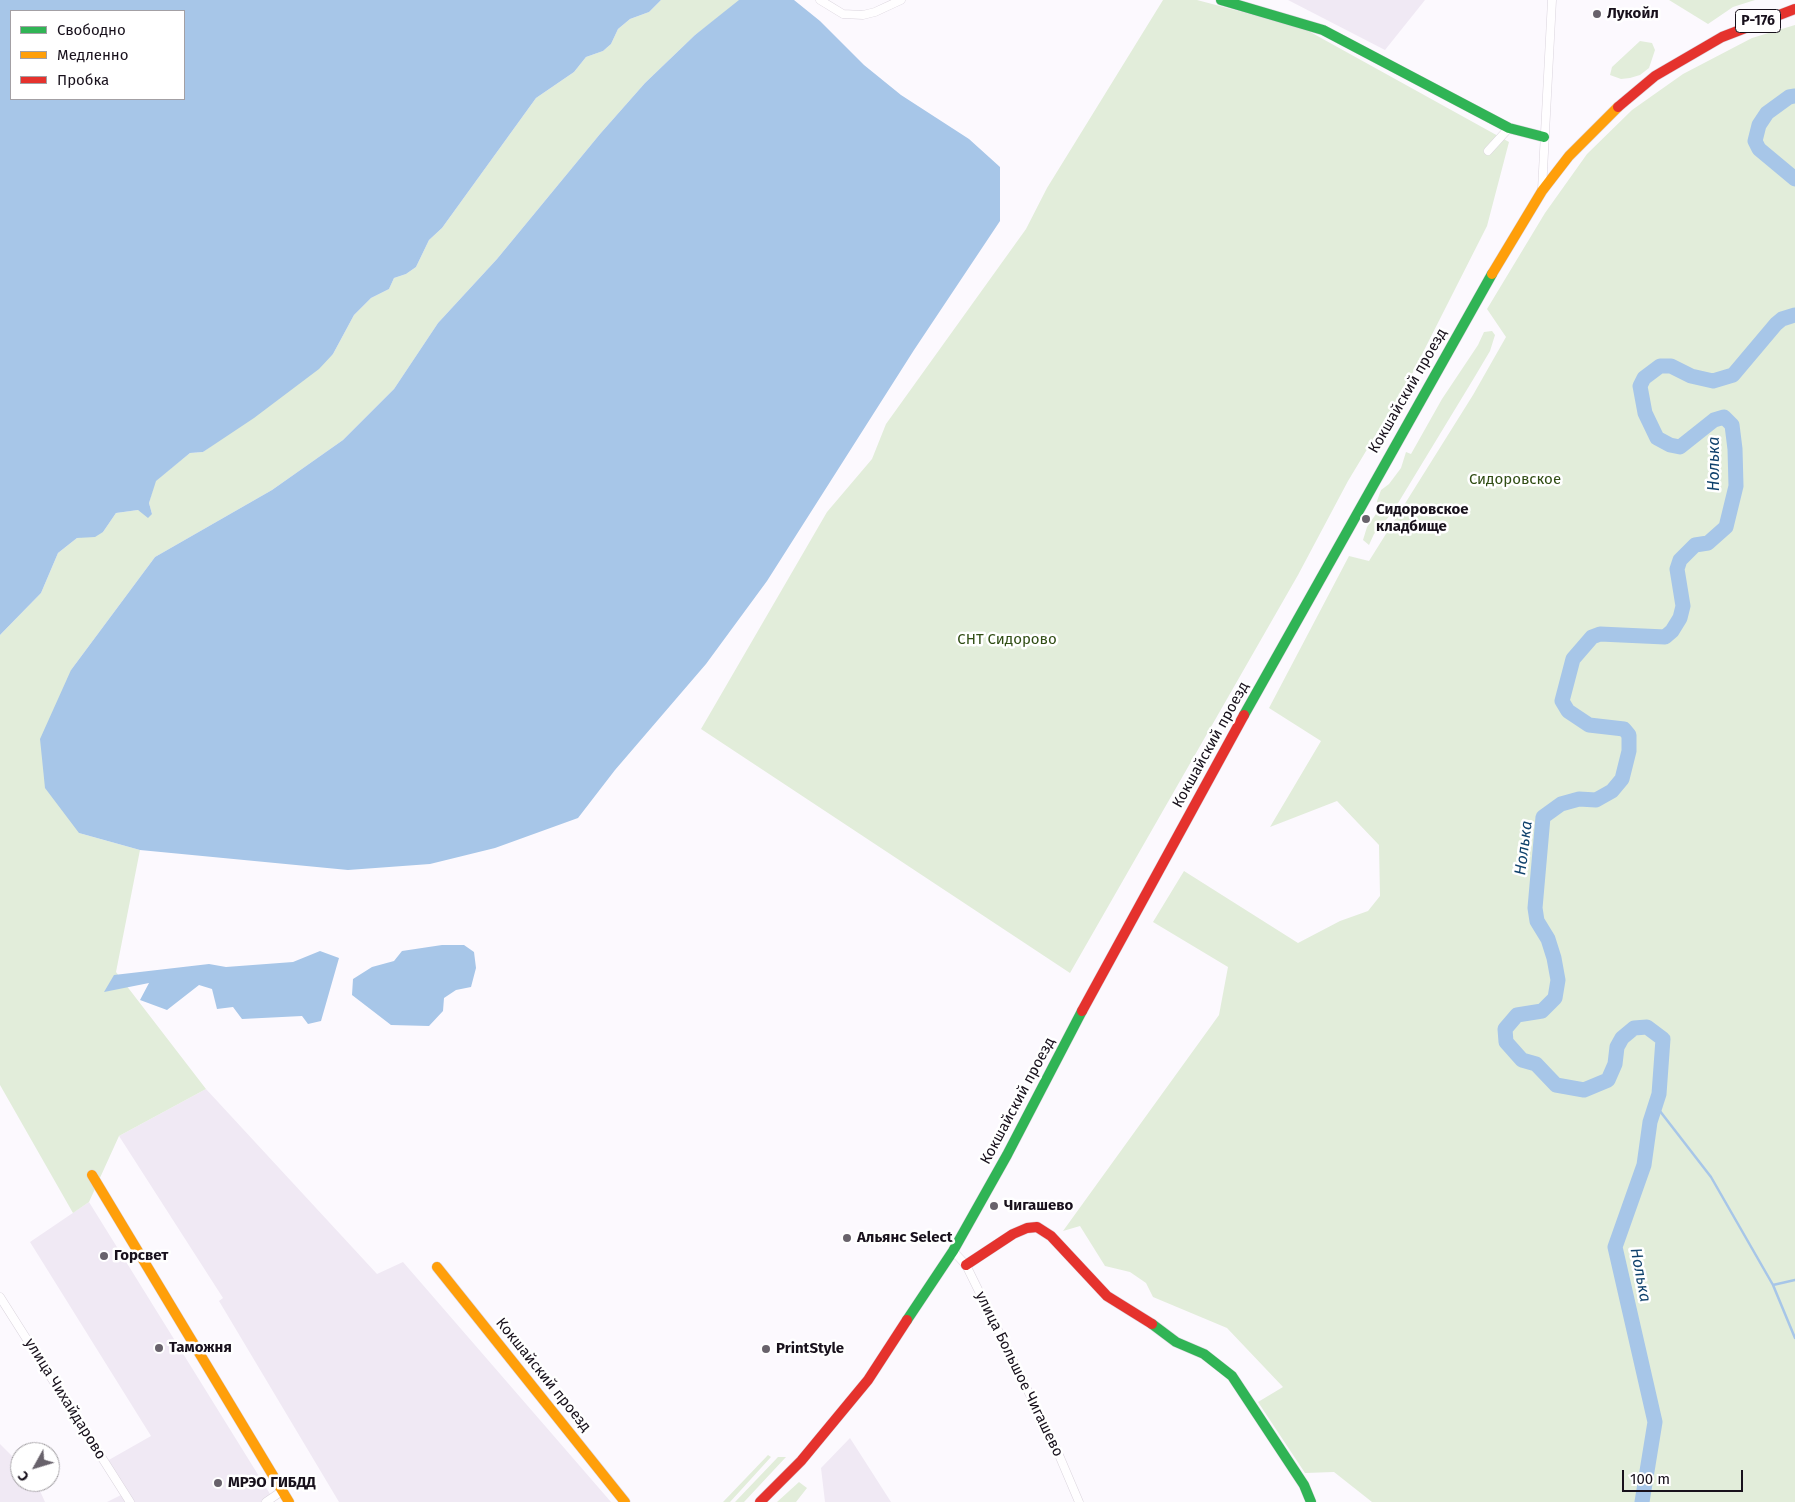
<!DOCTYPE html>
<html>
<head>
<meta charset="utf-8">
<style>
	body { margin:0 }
	#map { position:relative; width:1795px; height:1502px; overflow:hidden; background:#fcf9fe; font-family:"Fira Sans",sans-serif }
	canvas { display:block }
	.legend { position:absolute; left:10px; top:10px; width:175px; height:90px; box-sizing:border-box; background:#fff; border:1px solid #a3a0a4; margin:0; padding:6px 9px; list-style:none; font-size:15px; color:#18111c }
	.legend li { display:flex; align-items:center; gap:10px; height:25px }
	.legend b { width:25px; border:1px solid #a3a0a4 }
	.north { position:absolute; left:10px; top:1442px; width:50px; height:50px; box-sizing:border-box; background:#fff; border:1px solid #a3a0a4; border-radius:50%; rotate:231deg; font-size:14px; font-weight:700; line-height:20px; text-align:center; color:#18111c }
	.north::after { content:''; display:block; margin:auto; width:18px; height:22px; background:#68626b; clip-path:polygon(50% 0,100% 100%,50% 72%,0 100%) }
	.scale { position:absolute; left:1622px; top:1470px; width:121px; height:22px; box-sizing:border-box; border:2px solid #18111c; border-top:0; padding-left:6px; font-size:15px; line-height:18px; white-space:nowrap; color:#18111c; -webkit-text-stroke:4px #fff; paint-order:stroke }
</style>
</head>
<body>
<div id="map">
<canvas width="1795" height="1502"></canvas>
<ul class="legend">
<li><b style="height:6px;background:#30b455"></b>Свободно</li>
<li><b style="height:6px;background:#ff9f0a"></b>Медленно</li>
<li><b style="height:6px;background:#e5322d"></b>Пробка</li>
</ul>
<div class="north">С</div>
<div class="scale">100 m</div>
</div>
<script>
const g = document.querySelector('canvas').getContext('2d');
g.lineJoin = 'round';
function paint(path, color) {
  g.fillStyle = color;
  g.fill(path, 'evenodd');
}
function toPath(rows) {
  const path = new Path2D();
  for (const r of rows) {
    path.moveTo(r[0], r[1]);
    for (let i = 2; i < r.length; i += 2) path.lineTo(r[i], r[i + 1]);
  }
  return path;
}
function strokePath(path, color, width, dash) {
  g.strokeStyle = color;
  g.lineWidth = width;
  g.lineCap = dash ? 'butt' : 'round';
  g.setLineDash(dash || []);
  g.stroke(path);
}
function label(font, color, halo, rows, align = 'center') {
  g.font = font + ' "Fira Sans",sans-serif';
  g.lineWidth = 5;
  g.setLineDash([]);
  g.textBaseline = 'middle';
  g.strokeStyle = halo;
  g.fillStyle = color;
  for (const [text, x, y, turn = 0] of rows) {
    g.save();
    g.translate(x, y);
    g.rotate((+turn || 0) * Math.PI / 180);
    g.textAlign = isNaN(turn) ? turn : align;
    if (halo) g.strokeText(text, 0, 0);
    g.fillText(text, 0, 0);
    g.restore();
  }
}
const built = toPath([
	[1288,0,1425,0,1385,50],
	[206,1089,377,1274,403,1262,611,1502,339,1502,219,1301,223,1298,119,1136],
	[89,1202,275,1502,107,1502,127,1492,107,1461,151,1436,30,1242],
	[850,1438,891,1502,825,1502,821,1468],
	[0,1444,20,1464,20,1482,36,1482,45,1502,0,1502]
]);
const green = toPath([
	[661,0,741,0,695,35,645,83,600,134,497,259,438,323,394,389,343,440,272,490,155,557,71,670,79,833,140,850,116,972,206,1089,119,1136,89,1202,73,1213,0,1085,0,635,41,593,58,553,77,538,103,532,116,513,138,510,152,514,149,503,155,481,190,453,203,452,333,354,354,315,371,298,389,289,394,278,406,274,416,267,429,240,442,228,536,98,574,72,586,57,603,51,611,44,618,29,630,19,649,12],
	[1163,0,1197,0,1303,28,1509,142,1487,226,1410,378,1348,481,1298,575,1070,973,701,729,827,512,872,459,886,424,1026,229,1047,188],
	[1669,0,1755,0,1733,7,1708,24],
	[1795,25,1795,1502,1372,1502,1334,1472,1305,1473,1258,1402,1283,1387,1227,1328,1153,1297,1146,1283,1130,1272,1105,1266,1080,1226,1063,1231,1219,1015,1228,967,1153,922,1184,871,1298,943,1340,921,1368,911,1380,896,1379,845,1337,801,1270,827,1321,741,1269,708,1349,556,1369,561,1473,395,1506,337,1487,309,1545,213,1587,154,1632,110,1683,74,1752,38],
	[1640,41,1652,43,1655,50,1649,68,1640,75,1630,78,1621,79,1610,75,1612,67],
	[1492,331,1495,335,1490,351,1474,378,1392,513,1374,534,1369,545,1363,540,1367,527,1378,511,1377,501,1381,490,1389,484,1401,468,1406,452,1411,454,1442,399,1478,345,1484,332],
	[768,1455,771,1457,730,1502,723,1502],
	[778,1457,786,1457,744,1502,735,1502],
	[799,1482,807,1488,796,1502,777,1502]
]);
const water = toPath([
	[0,0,661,0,649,12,630,19,618,29,611,44,603,51,586,57,574,72,536,98,442,228,429,240,416,267,406,274,394,278,389,289,371,298,354,315,333,354,319,369,254,418,203,452,190,453,156,481,149,503,152,514,148,518,138,510,116,513,103,532,95,537,77,538,58,553,41,593,0,635],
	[184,11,184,99,11,99,11,11],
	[739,0,794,0,820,21,864,65,901,95,969,139,1000,167,1000,221,914,350,767,581,706,664,615,770,578,818,495,848,430,864,348,870,140,850,79,833,45,788,40,739,71,670,155,557,272,490,343,440,394,389,438,323,497,259,600,134,645,83,695,35],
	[442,945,464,945,474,952,476,968,471,987,456,990,444,998,443,1011,429,1026,391,1025,352,995,353,979,372,967,394,961,402,951],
	[320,951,339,958,321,1021,308,1024,302,1016,242,1019,233,1007,217,1009,212,989,199,985,167,1010,140,1000,149,983,104,992,114,975,209,964,226,967,293,962]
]);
const stream = toPath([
	[1656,1106,1711,1177,1773,1285,1795,1338],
	[1773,1285,1795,1280]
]);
const river = toPath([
	[1795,96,1789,97,1767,113,1759,125,1755,141,1759,149,1795,179],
	[1642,1502,1655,1422,1615,1247,1644,1165,1650,1122,1659,1094,1663,1039,1647,1027,1634,1028,1622,1038,1617,1047,1615,1064,1608,1080,1584,1090,1556,1085,1536,1064,1522,1060,1506,1042,1505,1029,1517,1015,1542,1011,1555,998,1558,980,1554,958,1548,939,1537,921,1535,908,1543,817,1561,804,1579,799,1596,800,1612,791,1622,779,1629,751,1629,735,1624,729,1589,725,1568,711,1562,701,1573,659,1592,637,1600,634,1665,637,1672,631,1680,618,1683,606,1677,569,1680,560,1695,545,1708,543,1726,527,1736,486,1735,449,1732,425,1724,417,1714,420,1680,447,1670,445,1657,438,1645,413,1640,386,1644,378,1660,366,1671,366,1691,376,1713,381,1733,375,1776,324,1782,319,1795,315]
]);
const street = toPath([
	[820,0,843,14,863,15,875,12,901,0],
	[1488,151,1509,128],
	[1542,190,1552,0],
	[953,1251,966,1265,1056,1448,1079,1502],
	[0,1297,130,1502],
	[266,1502,282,1491]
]);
const fast = toPath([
	[1221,0,1323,30,1509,128,1544,137],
	[1244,715,1492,274],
	[907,1320,953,1251,1007,1155,1082,1011],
	[1152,1324,1176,1342,1204,1354,1232,1376,1304,1485,1311,1502]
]);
const slow = toPath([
	[1492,274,1542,191,1569,156,1618,107],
	[92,1175,289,1502],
	[437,1267,625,1502]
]);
const jam = toPath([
	[1618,107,1655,76,1722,37,1795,9],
	[1082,1011,1244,715],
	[966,1265,1013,1234,1027,1228,1037,1227,1051,1236,1107,1296,1152,1324],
	[760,1502,801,1461,868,1380,907,1320]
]);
const markers = [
	[1597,14,5,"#68626b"],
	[1366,519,5,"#68626b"],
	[994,1206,5,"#68626b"],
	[847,1238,5,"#68626b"],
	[104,1256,5,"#68626b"],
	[159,1348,5,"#68626b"],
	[766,1349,5,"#68626b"],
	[218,1483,5,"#68626b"]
];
const shields = [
	[1758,21,45]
];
const shieldNames = [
	["Р-176",1758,21]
];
const poiNames = [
	["Лукойл",1607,14],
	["Сидоровское",1376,510],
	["кладбище",1376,527],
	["Чигашево",1004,1206],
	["Альянс Select",857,1238],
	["Горсвет",114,1256],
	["Таможня",169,1348],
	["PrintStyle",776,1349],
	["МРЭО ГИБДД",228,1483]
];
const streetNames = [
	["Кокшайский проезд",1408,391,-60],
	["Кокшайский проезд",1211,745,-61],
	["Кокшайский проезд",1018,1101,-62],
	["улица Большое Чигашево",1019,1374,64],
	["Кокшайский проезд",543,1375,51],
	["улица Чихайдарово",65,1399,58]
];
const parkNames = [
	["Сидоровское",1515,480],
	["СНТ Сидорово",1007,640]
];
const waterNames = [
	["Нолька",1715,464,-90],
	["Нолька",1524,848,-83],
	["Нолька",1640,1275,79]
];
paint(built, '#f0e9f4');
paint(green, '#e2edda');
paint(water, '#a7c6e8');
strokePath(stream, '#a7c6e8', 2.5);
strokePath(river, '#a7c6e8', 15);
strokePath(street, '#dad4dd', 9);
strokePath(fast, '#dad4dd', 11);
strokePath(slow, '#dad4dd', 11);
strokePath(jam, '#dad4dd', 11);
strokePath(street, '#fffeff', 8);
strokePath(fast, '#30b455', 10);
strokePath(slow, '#ff9f0a', 10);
strokePath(jam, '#e5322d', 10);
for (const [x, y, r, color] of markers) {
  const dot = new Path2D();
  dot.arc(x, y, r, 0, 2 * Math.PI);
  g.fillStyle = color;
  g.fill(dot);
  strokePath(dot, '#fff', 2);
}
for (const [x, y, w] of shields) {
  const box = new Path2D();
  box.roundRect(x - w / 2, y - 11.5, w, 23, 4);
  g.fillStyle = '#fff';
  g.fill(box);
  strokePath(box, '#18111c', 1);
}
label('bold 14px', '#18111c', null, shieldNames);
label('bold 15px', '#18111c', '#fff', poiNames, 'left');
label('15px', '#18111c', '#fff', streetNames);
label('15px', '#304d14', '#fff', parkNames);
label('italic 16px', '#0f416c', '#fff', waterNames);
</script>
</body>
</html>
